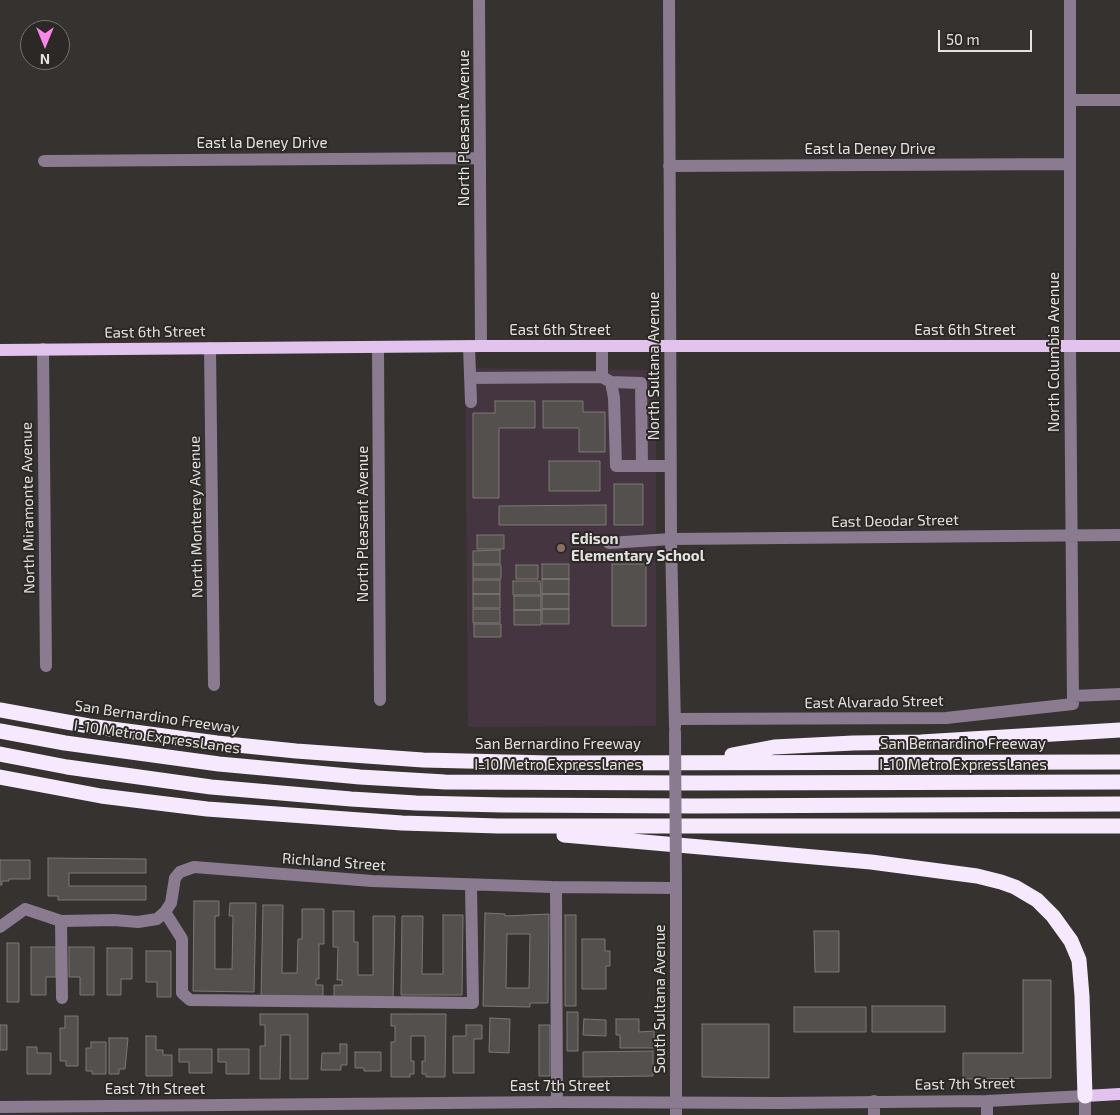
<!DOCTYPE html>
<html>
<head>
<meta charset="utf-8">
<style>
	body { margin:0 }
	#map { position:relative; width:1120px; height:1115px; overflow:hidden; background:#35322f; font-family:"Exo 2",sans-serif }
	canvas { display:block }
	.north { position:absolute; left:20px; top:20px; width:50px; height:50px; box-sizing:border-box; background:#2b2825; border:1px solid #757270; border-radius:50%; rotate:180deg; font-size:14px; font-weight:700; line-height:20px; text-align:center; color:#e4e2e0 }
	.north::after { content:''; display:block; margin:auto; width:18px; height:22px; background:#fa87e7; clip-path:polygon(50% 0,100% 100%,50% 72%,0 100%) }
	.scale { position:absolute; left:938px; top:30px; width:94px; height:22px; box-sizing:border-box; border:2px solid #e4e2e0; border-top:0; padding-left:6px; font-size:15px; line-height:18px; white-space:nowrap; color:#e4e2e0; -webkit-text-stroke:4px #2b2825; paint-order:stroke }
</style>
</head>
<body>
<div id="map">
<canvas width="1120" height="1115"></canvas>
<div class="north">N</div>
<div class="scale">50 m</div>
</div>
<script>
const g = document.querySelector('canvas').getContext('2d');
g.lineJoin = 'round';
function paint(path, color) {
  g.fillStyle = color;
  g.fill(path, 'evenodd');
}
function toPath(rows) {
  const path = new Path2D();
  for (const r of rows) {
    path.moveTo(r[0], r[1]);
    for (let i = 2; i < r.length; i += 2) path.lineTo(r[i], r[i + 1]);
  }
  return path;
}
function strokePath(path, color, width, dash) {
  g.strokeStyle = color;
  g.lineWidth = width;
  g.lineCap = dash ? 'butt' : 'round';
  g.setLineDash(dash || []);
  g.stroke(path);
}
function label(font, color, halo, rows, align = 'center') {
  g.font = font + ' "Exo 2",sans-serif';
  g.lineWidth = 4;
  g.setLineDash([]);
  g.textBaseline = 'middle';
  g.strokeStyle = halo;
  g.fillStyle = color;
  for (const [text, x, y, turn = 0] of rows) {
    g.save();
    g.translate(x, y);
    g.rotate((+turn || 0) * Math.PI / 180);
    g.textAlign = isNaN(turn) ? turn : align;
    if (halo) g.strokeText(text, 0, 0);
    g.fillText(text, 0, 0);
    g.restore();
  }
}
const education = toPath([
	[465,368,656,370,656,726,468,727]
]);
const building = toPath([
	[495,401,535,401,535,428,499,428,499,498,473,498,473,413,495,413,495,401],
	[543,401,583,401,583,412,605,412,605,452,579,452,579,428,543,428,543,401],
	[549,461,600,461,600,491,549,491,549,461],
	[614,484,643,484,643,525,614,525,614,484],
	[606,505,606,525,499,525,499,506,606,505],
	[477,535,504,535,504,549,477,549,477,535],
	[500,550,500,564,473,564,473,551,500,550],
	[542,564,569,564,569,579,542,579,542,564],
	[612,564,646,564,646,626,612,626,612,564],
	[473,565,501,565,501,579,473,579,473,565],
	[516,565,538,565,538,579,516,579,516,565],
	[542,579,569,579,569,594,542,594,542,579],
	[473,580,500,580,500,594,473,594,473,580],
	[513,581,540,581,541,595,513,595,513,581],
	[473,594,500,594,500,608,473,608,473,594],
	[542,594,569,594,569,609,542,609,542,594],
	[514,596,541,596,541,610,514,610,514,596],
	[473,609,500,609,500,623,473,623,473,609],
	[542,609,569,609,569,624,542,624,542,609],
	[514,610,541,610,541,625,514,625,514,610],
	[474,624,501,624,501,637,474,637,474,624],
	[48,858,146,859,146,873,69,873,69,886,146,886,146,900,58,900,58,896,48,896,48,858],
	[0,860,30,860,30,879,9,879,9,881,2,881,2,885,0,885,0,860],
	[194,901,219,901,219,916,215,916,215,969,232,969,233,916,229,916,230,903,256,903,254,992,193,991,194,901],
	[263,905,283,905,282,973,297,973,298,939,302,939,302,909,324,909,324,944,319,944,319,979,316,979,316,985,323,985,323,997,261,996,263,905],
	[333,911,354,911,354,942,358,942,358,975,373,975,373,916,395,916,393,998,334,997,334,985,342,985,342,980,337,980,338,947,333,947,333,911],
	[485,913,505,914,505,916,549,914,548,1003,530,1003,530,1007,483,1006,485,913],
	[507,934,530,934,529,988,506,988,507,934],
	[443,915,463,915,462,995,401,995,402,916,423,916,422,974,443,974,443,915],
	[565,915,576,915,576,1006,565,1006,565,915],
	[814,931,839,931,839,972,815,972,814,931],
	[582,939,605,939,605,951,610,951,610,966,606,966,606,989,582,989,582,939],
	[7,943,19,943,19,1002,7,1002,7,943],
	[31,947,56,947,56,977,46,977,46,995,31,995,31,947],
	[69,947,94,947,94,995,80,995,80,977,69,977,69,947],
	[107,948,132,948,132,979,121,979,121,995,107,995,107,948],
	[146,951,171,951,171,997,157,997,157,982,146,982,146,951],
	[1023,980,1051,980,1051,1078,963,1079,963,1053,1023,1053,1023,980],
	[872,1006,945,1006,945,1032,872,1032,872,1006],
	[794,1007,866,1007,866,1032,794,1032,794,1007],
	[567,1012,578,1012,578,1051,567,1051,567,1012],
	[260,1014,308,1014,308,1079,290,1079,290,1035,281,1035,280,1079,260,1079,260,1046,265,1046,265,1025,260,1025,260,1014],
	[391,1014,446,1014,445,1077,426,1077,426,1074,422,1074,422,1061,425,1061,425,1036,411,1036,411,1061,414,1061,414,1074,410,1074,410,1077,391,1077,391,1042,395,1042,395,1026,391,1026,391,1014],
	[65,1016,78,1016,78,1066,66,1066,66,1061,60,1061,60,1028,65,1028,65,1016],
	[490,1018,510,1019,509,1053,489,1052,490,1018],
	[584,1019,606,1020,606,1036,583,1035,584,1019],
	[616,1019,639,1019,639,1032,654,1031,654,1048,620,1048,620,1035,616,1035,616,1019],
	[702,1024,769,1024,769,1078,702,1077,702,1024],
	[0,1025,7,1025,7,1050,0,1050,0,1025],
	[466,1025,482,1025,482,1039,474,1039,474,1073,453,1073,453,1036,466,1036,466,1025],
	[539,1025,550,1025,550,1076,539,1076,539,1025],
	[146,1036,156,1036,156,1050,163,1050,163,1055,172,1055,172,1076,146,1076,146,1036],
	[109,1038,128,1038,125,1069,119,1069,119,1074,109,1074,109,1038],
	[91,1042,106,1042,106,1074,92,1074,92,1071,86,1071,86,1048,91,1048,91,1042],
	[340,1044,347,1044,347,1065,341,1065,341,1070,321,1070,322,1053,340,1053,340,1044],
	[27,1047,37,1047,37,1053,51,1053,51,1074,27,1074,27,1047],
	[179,1049,212,1049,212,1073,189,1073,189,1062,179,1062,179,1049],
	[218,1049,249,1049,249,1074,226,1074,226,1062,218,1062,218,1049],
	[653,1051,653,1076,583,1077,583,1052,653,1051],
	[355,1052,381,1052,381,1071,364,1071,364,1068,355,1068,355,1052]
]);
const minor = toPath([
	[479,0,481,346],
	[669,0,671,539,675,727],
	[1070,100,1120,100],
	[44,161,480,158],
	[669,166,1070,164],
	[469,346,471,402],
	[602,346,602,377,611,382,641,383,642,466,670,466],
	[378,347,380,700],
	[210,348,214,685],
	[43,349,46,666],
	[470,378,602,377],
	[611,382,614,398,616,466,642,466],
	[609,543,671,539,1120,535],
	[1073,696,1120,694],
	[675,719,946,718,1073,704,1070,347,1070,0],
	[676,882,676,1115],
	[556,887,557,1102],
	[165,912,182,939,182,993,190,1000,473,1003,471,885],
	[61,921,62,998],
	[0,927,25,909,61,921,114,920,138,922,157,919,165,912,171,903,175,878,180,872,194,867,372,881,552,887,676,888],
	[874,1101,874,1115],
	[0,1107,557,1102,779,1103,987,1101,1085,1096,1085,1115],
	[987,1115,987,1101]
]);
const major = toPath([
	[0,350,481,346,1120,346],
	[1085,1096,1120,1094]
]);
const highway = toPath([
	[0,710,89,726,217,743,296,751,423,760,550,763,1120,762],
	[0,731,65,743,219,764,360,777,445,782,695,783,1120,782],
	[0,754,67,767,211,787,351,799,416,803,503,805,695,806,1120,804],
	[732,755,774,747,853,743,921,742,1120,730],
	[0,777,101,796,207,809,402,823,498,826,1120,826],
	[564,835,871,862,977,876,1001,882,1015,887,1037,900,1053,916,1071,941,1079,960,1082,996,1085,1096]
]);
const minorBridge = toPath([
	[675,732,676,882]
]);
const markers = [
	[561,548,5,"#8d6e63"]
];
const streetNames = [
	["North Pleasant Avenue",464,128,-90],
	["East la Deney Drive",262,143],
	["East la Deney Drive",870,149],
	["East 6th Street",560,330],
	["East 6th Street",965,330],
	["East 6th Street",155,332,-1],
	["North Columbia Avenue",1054,352,-90],
	["North Sultana Avenue",654,366,-90],
	["North Miramonte Avenue",28,508,-91],
	["North Monterey Avenue",196,517,-91],
	["East Deodar Street",895,521,-1],
	["North Pleasant Avenue",363,524,-90],
	["East Alvarado Street",874,702,-1],
	["San Bernardino Freeway",157,717,8],
	["I-10 Metro ExpressLanes",157,737,8],
	["San Bernardino Freeway",558,744],
	["San Bernardino Freeway",963,744],
	["I-10 Metro ExpressLanes",558,765],
	["I-10 Metro ExpressLanes",963,765],
	["Richland Street",334,862,4],
	["South Sultana Avenue",660,999,-90],
	["East 7th Street",965,1084,-1],
	["East 7th Street",560,1086],
	["East 7th Street",155,1089]
];
const poiNames = [
	["Edison",571,539],
	["Elementary School",571,556]
];
paint(education, '#443541');
paint(building, '#54504d');
strokePath(building, '#7c7874', 1);
strokePath(minor, '#8a7b90', 12);
strokePath(major, '#e2c3ee', 12);
strokePath(highway, '#f7e9fd', 15);
strokePath(minorBridge, '#8a7b90', 12);
for (const [x, y, r, color] of markers) {
  const dot = new Path2D();
  dot.arc(x, y, r, 0, 2 * Math.PI);
  g.fillStyle = color;
  g.fill(dot);
  strokePath(dot, '#2b2825', 2);
}
label('15px', '#e4e2e0', '#2b2825', streetNames);
label('bold 15px', '#e4e2e0', '#2b2825', poiNames, 'left');
</script>
</body>
</html>
